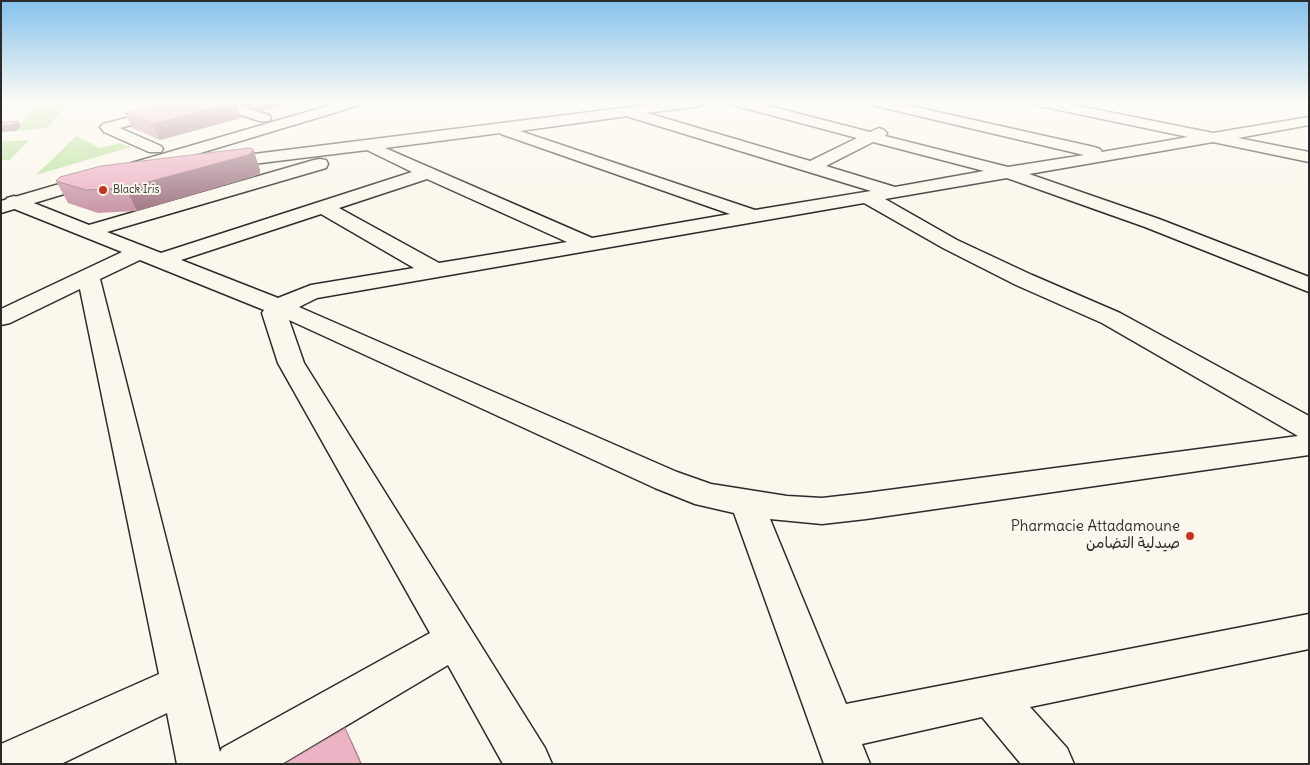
<!DOCTYPE html>
<html>
<head>
<meta charset="utf-8">
<style>
	body { margin:0 }
	#map { position:relative; width:1310px; height:765px; overflow:hidden; background:#fbf7ec; font-family:Delius,sans-serif }
	canvas { display:block }
	.frame { position:absolute; inset:0; border:2px solid #2b2b2b; pointer-events:none }
</style>
</head>
<body>
<div id="map">
<canvas width="1310" height="765"></canvas>
<div class="frame"></div>
</div>
<script>
const g = document.querySelector('canvas').getContext('2d');
g.lineJoin = 'round';
function paint(path, color) {
  g.fillStyle = color;
  g.fill(path, 'evenodd');
}
function toPath(rows) {
  const path = new Path2D();
  for (const r of rows) {
    path.moveTo(r[0], r[1]);
    for (let i = 2; i < r.length; i += 2) path.lineTo(r[i], r[i + 1]);
  }
  return path;
}
function strokePath(path, color, width, dash) {
  g.strokeStyle = color;
  g.lineWidth = width;
  g.lineCap = dash ? 'butt' : 'round';
  g.setLineDash(dash || []);
  g.stroke(path);
}
function label(font, color, halo, rows, align = 'center') {
  g.font = font + ' Delius,"Playpen Sans Arabic",sans-serif';
  g.lineWidth = 4;
  g.setLineDash([]);
  g.textBaseline = 'middle';
  g.strokeStyle = halo;
  g.fillStyle = color;
  for (const [text, x, y, turn = 0] of rows) {
    g.save();
    g.translate(x, y);
    g.rotate((+turn || 0) * Math.PI / 180);
    g.textAlign = isNaN(turn) ? turn : align;
    if (halo) g.strokeText(text, 0, 0);
    g.fillText(text, 0, 0);
    g.restore();
  }
}
const green = toPath([
	[40,102,70,102,47,128,16,131,16,127],
	[76,136,100,148,119,143,131,147,36,175],
	[29,140,10,160,1,160,1,142]
]);
const street = toPath([
	[186,102,208,102,206,105,120,128,161,146,163,149,161,152,149,152,104,132,100,127,103,124,186,102],
	[209,102,229,102,269,115,271,118,269,121,259,121,211,105,209,102],
	[670,102,707,102,700,106,647,113,810,161,857,138,733,105,731,102,753,102,870,132,879,128,884,130,887,133,885,136,1008,167,1084,155,876,106,869,102,893,102,1094,147,1100,149,1102,152,1188,137,1040,106,1035,105,1033,102,1059,102,1213,133,1309,117,1309,125,1238,138,1309,152,1309,162,1213,142,1029,174,1159,219,1309,277,1309,292,1145,227,1007,178,885,199,957,240,1032,275,1120,313,1309,416,1309,455,866,519,822,524,770,519,846,704,1309,614,1309,649,1030,707,1067,748,1074,764,1021,764,982,717,862,744,870,764,824,764,734,513,695,504,655,488,289,320,304,363,545,748,552,764,503,764,448,665,282,764,177,764,167,713,61,764,1,764,1,744,159,674,80,289,10,323,1,325,1,309,122,252,7,206,5,202,7,198,14,196,21,198,89,225,314,160,320,159,326,160,328,164,326,168,107,232,161,253,412,172,367,150,220,168,214,167,212,163,214,159,670,102],
	[628,116,629,117,871,191,755,210,520,131,628,116],
	[500,133,501,134,730,214,592,238,385,148,500,133],
	[873,142,984,171,895,187,826,166,873,142],
	[427,179,567,242,439,263,339,208,427,179],
	[864,203,943,248,1016,285,1102,323,1298,436,866,493,822,498,787,496,711,484,677,472,299,307,317,298,864,203],
	[321,214,414,268,311,285,278,298,181,260,321,214],
	[140,260,264,310,262,313,278,363,430,633,222,748,220,752,100,279,140,260]
]);
const secondary = toPath([
	[341,102,362,102,360,105,1,213,1,201,341,102]
]);
const wall = toPath([
	[170,102,295,102,261,111,236,103,241,118,160,140,132,128,125,113],
	[253,149,260,170,260,173,255,176,137,211,98,213,68,203,56,181]
]);
const shadedWall = toPath([
	[236,102,241,118,160,140,153,124],
	[258,102,295,102,261,111],
	[18,121,21,126,16,131,1,132,1,126],
	[253,149,260,170,260,173,255,176,137,211,126,188],
	[345,728,353,744,362,764,361,764]
]);
const building = toPath([
	[170,102,236,102,153,124,125,113,170,102],
	[18,121,13,125,1,126,1,123,3,122,18,121],
	[248,148,253,149,252,152,248,155,126,188,86,190,56,181,60,177,101,166,248,148],
	[345,728,361,764,284,764,345,728]
]);
const markers = [
	[103,190,5,"#c8321e"],
	[1190,536,5,"#c8321e"]
];
const farPoinames = [
	["Black Iris",113,190]
];
const nearPoinames = [
	["Pharmacie Attadamoune",1180,527],
	["صيدلية التضامن",1180,544]
];
paint(green, '#bbe29e');
strokePath(street, '#2b2b2b', 3);
strokePath(secondary, '#2b2b2b', 3);
paint(street, '#fbf7ec');
paint(secondary, '#fbf7ec');
paint(wall, '#cb9aa9');
paint(shadedWall, '#a57d89');
paint(building, '#ecb3c4');
strokePath(building, '#a57d89', 1);
const sky = g.createLinearGradient(0, 0, 0, 209);
sky.addColorStop(0, '#85c2ec');
sky.addColorStop(0.49, '#fdfbf6');
sky.addColorStop(1, '#fdfbf600');
g.fillStyle = sky;
g.fillRect(0, 0, 1310, 209);
for (const [x, y, r, color] of markers) {
  const dot = new Path2D();
  dot.arc(x, y, r, 0, 2 * Math.PI);
  g.fillStyle = color;
  g.fill(dot);
  strokePath(dot, '#fbf7ec', 2);
}
label('11px', '#2b2b2b', '#fbf7ec', farPoinames, 'left');
label('15px', '#2b2b2b', '#fbf7ec', nearPoinames, 'right');
</script>
</body>
</html>
